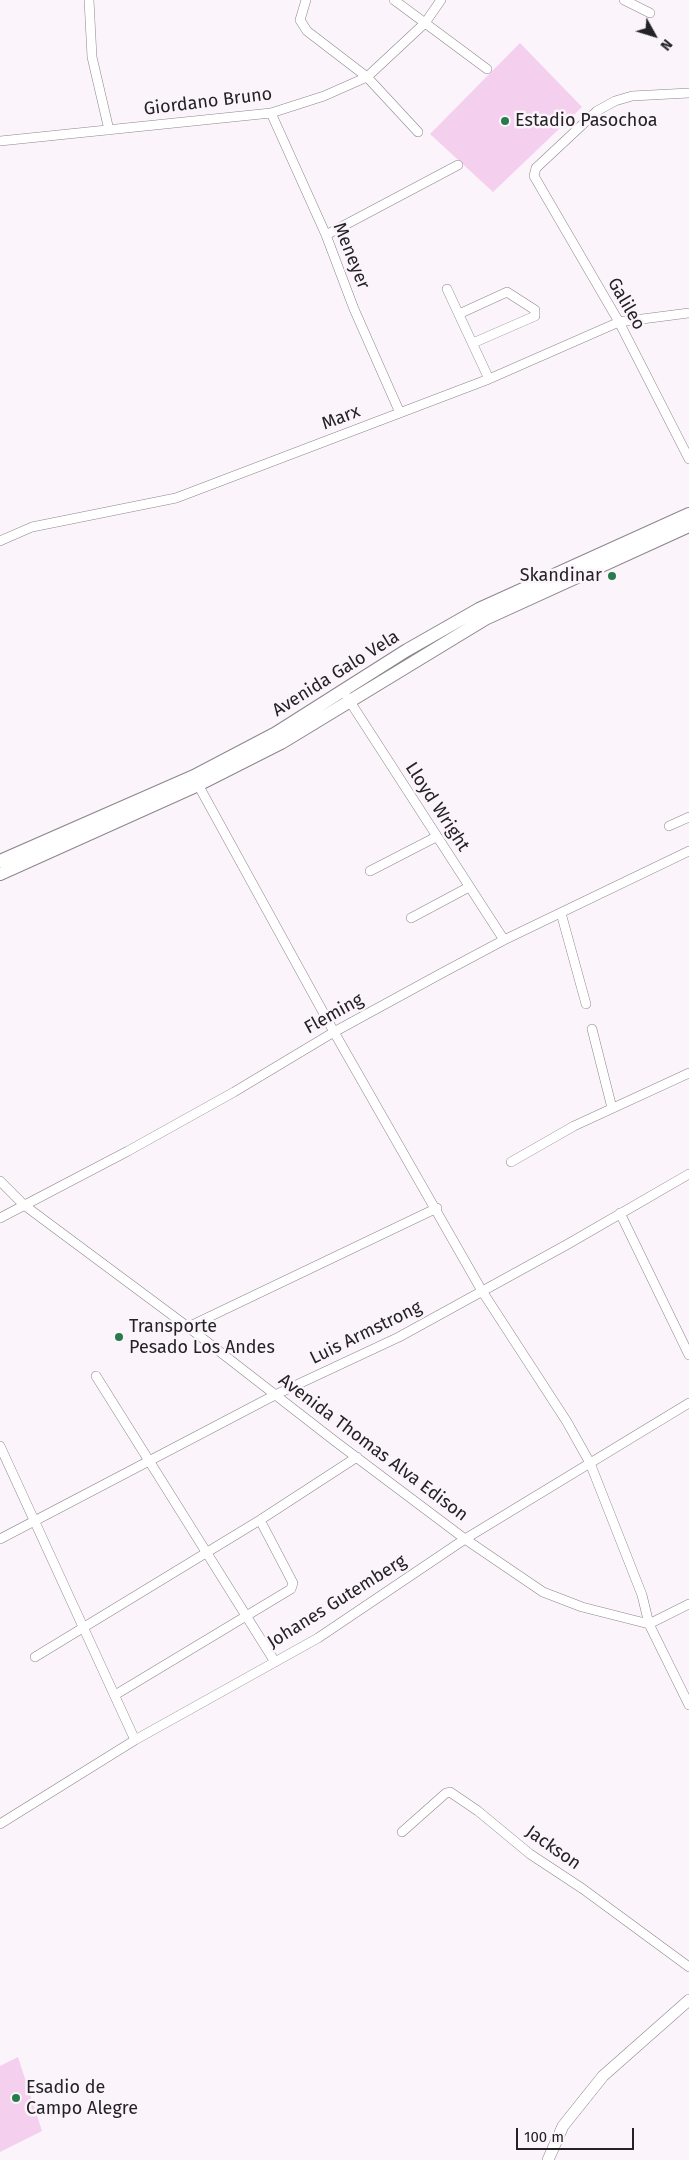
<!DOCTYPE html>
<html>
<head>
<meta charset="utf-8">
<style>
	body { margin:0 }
	#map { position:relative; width:689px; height:2160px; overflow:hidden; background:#fbf4fa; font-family:"Fira Sans",sans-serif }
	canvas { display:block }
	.north { position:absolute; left:629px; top:10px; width:50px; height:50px; -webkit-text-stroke:4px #fbf4fa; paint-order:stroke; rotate:129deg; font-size:14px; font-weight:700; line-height:20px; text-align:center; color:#242224 }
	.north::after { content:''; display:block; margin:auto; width:18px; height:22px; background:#242224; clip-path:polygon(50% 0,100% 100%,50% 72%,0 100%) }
	.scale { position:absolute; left:516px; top:2128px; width:118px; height:22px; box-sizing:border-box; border:2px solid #242224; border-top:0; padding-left:6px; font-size:15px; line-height:18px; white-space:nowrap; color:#242224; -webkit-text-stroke:4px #fbf4fa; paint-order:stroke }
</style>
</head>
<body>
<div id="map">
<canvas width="689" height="2160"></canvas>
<div class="north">N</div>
<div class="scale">100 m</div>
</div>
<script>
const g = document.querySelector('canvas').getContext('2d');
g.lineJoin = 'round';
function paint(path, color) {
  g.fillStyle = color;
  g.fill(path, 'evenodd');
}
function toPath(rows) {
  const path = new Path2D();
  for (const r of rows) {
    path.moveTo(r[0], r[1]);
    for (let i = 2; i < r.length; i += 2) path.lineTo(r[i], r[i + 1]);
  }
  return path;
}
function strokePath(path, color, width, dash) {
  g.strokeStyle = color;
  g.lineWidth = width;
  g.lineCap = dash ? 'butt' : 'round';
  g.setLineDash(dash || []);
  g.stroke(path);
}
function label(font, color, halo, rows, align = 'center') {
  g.font = font + ' "Fira Sans",sans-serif';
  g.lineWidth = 5;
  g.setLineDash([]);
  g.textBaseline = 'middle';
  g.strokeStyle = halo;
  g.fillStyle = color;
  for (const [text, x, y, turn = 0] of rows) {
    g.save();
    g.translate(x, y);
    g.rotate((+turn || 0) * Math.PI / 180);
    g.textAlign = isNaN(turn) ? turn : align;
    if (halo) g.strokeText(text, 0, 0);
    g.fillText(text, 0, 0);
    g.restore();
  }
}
const green = toPath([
	[520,43,582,107,493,192,430,134],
	[18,2057,42,2131,0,2152,0,2066]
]);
const minor = toPath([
	[89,0,92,57,109,130],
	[306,0,300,20,307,31,367,77,418,132],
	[394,0,487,69],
	[624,0,650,13],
	[689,93,632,96,615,101,597,111,536,168,534,176,619,322,689,459],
	[271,113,326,235,354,309,400,413],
	[0,141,271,113,324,96,367,77,425,23,441,0],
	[326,235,458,165],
	[447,289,489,379],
	[459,314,507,292,535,310,535,316,473,343],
	[0,541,32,527,176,498,489,379,619,322,689,313],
	[347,697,504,940],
	[196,781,334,1032,482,1291,567,1422,590,1463,642,1595,649,1624,689,1604],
	[669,826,689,817],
	[370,871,436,837],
	[561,913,586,1004],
	[411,918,469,887],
	[592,1029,612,1108],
	[511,1162,574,1126,689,1073],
	[0,1181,24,1205,188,1327,336,1442,465,1539,543,1592,582,1607,649,1624,689,1705],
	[620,1213,689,1355],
	[0,1218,128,1151,234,1092,334,1032,442,973,504,940,689,851],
	[188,1327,437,1208],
	[96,1376,275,1662],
	[0,1446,135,1740],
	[0,1539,275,1395,399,1337,568,1244,689,1174],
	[35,1657,260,1520,357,1457],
	[115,1695,291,1589,293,1583,260,1520],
	[0,1824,135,1740,318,1638,465,1539,689,1403],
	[402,1832,446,1793,450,1792,478,1811,530,1854,583,1889,689,1967]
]);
const tertiary = toPath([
	[548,2160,563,2126,603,2076,689,2000]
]);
const secondary = toPath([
	[0,861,194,776,276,733,407,650,479,609,689,514],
	[0,874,198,785,281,743,485,619,689,526]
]);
const markers = [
	[505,121,5,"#287b4d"],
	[612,576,5,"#287b4d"],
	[119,1337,5,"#287b4d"],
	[16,2098,5,"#287b4d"]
];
const streetNames = [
	["Giordano Bruno",208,102,-7],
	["Meneyer",351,256,68],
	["Galileo",626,304,60],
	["Marx",341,418,-21],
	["Avenida Galo Vela",336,674,-32],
	["Lloyd Wright",437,807,57],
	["Fleming",334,1014,-29],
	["Luis Armstrong",366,1333,-26],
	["Avenida Thomas Alva Edison",373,1448,37],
	["Johanes Gutemberg",337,1602,-32],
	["Jackson",553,1848,35]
];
const poiNames = [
	["Estadio Pasochoa",515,121],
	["Skandinar",602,576,"right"],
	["Transporte",129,1327],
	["Pesado Los Andes",129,1348],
	["Esadio de",26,2088],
	["Campo Alegre",26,2109]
];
paint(green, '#f4cfee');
strokePath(minor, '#8d868c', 10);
strokePath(tertiary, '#8d868c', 12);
strokePath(secondary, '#8d868c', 14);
strokePath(minor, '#fff', 9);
strokePath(tertiary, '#fff', 11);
strokePath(secondary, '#fff', 12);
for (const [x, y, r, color] of markers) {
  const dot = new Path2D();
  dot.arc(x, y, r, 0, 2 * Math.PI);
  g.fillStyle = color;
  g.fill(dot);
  strokePath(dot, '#fbf4fa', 2);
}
label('18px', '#242224', '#fbf4fa', streetNames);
label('18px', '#242224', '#fbf4fa', poiNames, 'left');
</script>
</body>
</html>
